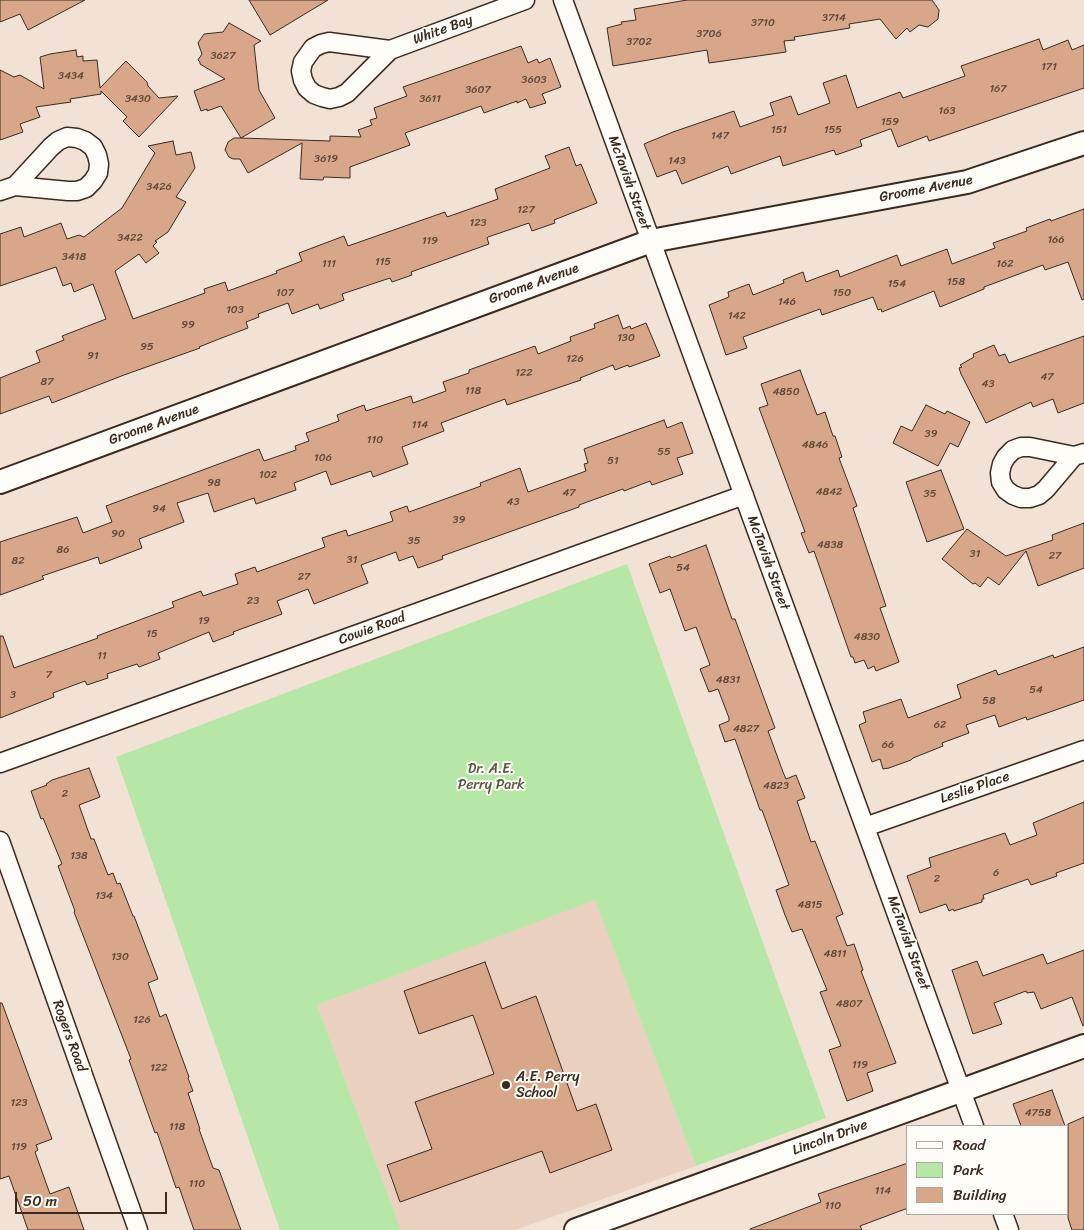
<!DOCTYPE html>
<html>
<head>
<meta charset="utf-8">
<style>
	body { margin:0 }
	#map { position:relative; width:1084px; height:1230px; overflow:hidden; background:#f2e2d6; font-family:Sriracha,sans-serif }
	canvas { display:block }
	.legend { position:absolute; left:906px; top:1125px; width:162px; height:90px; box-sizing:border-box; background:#fdfcf7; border:1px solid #afa8a0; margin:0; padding:6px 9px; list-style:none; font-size:15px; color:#3b2a1e }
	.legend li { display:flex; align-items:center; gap:10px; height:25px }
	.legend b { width:25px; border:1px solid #afa8a0 }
	.scale { position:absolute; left:15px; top:1192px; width:152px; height:22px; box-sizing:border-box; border:2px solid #3b2a1e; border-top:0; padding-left:6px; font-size:15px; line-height:18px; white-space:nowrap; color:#3b2a1e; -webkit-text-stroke:4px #fdfcf7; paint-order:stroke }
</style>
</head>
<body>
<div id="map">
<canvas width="1084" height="1230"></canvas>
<ul class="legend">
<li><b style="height:6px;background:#fdfcf7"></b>Road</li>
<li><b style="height:14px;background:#b7e7a7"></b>Park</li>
<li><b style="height:14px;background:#d8a78a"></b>Building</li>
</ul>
<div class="scale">50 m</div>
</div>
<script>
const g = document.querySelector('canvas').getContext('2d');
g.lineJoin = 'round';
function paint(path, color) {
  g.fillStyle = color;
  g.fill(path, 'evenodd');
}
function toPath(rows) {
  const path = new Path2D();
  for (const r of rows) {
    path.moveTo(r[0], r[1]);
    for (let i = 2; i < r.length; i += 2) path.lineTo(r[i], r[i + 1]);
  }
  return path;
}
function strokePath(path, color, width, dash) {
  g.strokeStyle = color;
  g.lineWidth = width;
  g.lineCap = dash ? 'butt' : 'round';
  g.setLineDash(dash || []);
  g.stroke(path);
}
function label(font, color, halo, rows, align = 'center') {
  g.font = font + ' Sriracha,sans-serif';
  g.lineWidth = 4;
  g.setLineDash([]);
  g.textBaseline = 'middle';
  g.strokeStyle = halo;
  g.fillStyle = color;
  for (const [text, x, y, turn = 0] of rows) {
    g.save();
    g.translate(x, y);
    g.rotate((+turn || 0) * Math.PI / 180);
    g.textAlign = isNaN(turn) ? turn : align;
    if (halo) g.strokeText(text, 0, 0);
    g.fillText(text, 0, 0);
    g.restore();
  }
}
const built = toPath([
	[595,899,696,1166,515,1230,401,1230,317,1005]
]);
const green = toPath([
	[627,564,826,1118,696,1166,595,900,317,1005,401,1230,280,1230,116,757]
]);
const building = toPath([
	[0,0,85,0,28,30,20,14,0,22,0,0],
	[249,0,328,0,270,35,249,0],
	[687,0,932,0,939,10,938,19,928,27,919,25,910,32,907,28,896,39,880,19,849,24,850,28,794,37,795,40,784,41,786,52,709,63,707,50,613,66,607,28,622,24,621,22,636,20,634,9,687,0],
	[229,23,261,41,254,45,259,90,275,118,241,138,330,141,330,136,361,137,358,130,372,125,370,120,377,118,374,108,407,96,403,87,521,46,528,63,537,59,539,63,550,58,561,87,542,94,546,103,530,108,526,99,517,103,517,101,484,113,481,106,405,133,410,145,350,167,350,178,324,177,323,180,300,179,302,143,248,173,240,159,233,159,229,157,225,150,228,142,234,138,241,138,221,106,207,111,207,109,201,111,194,91,225,79,200,64,200,62,198,60,202,54,198,43,204,34,223,32,229,23],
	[1039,39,1043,50,1068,40,1072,50,1084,45,1084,88,929,141,927,136,898,147,891,129,890,129,860,140,862,146,836,155,834,150,783,166,780,156,731,174,728,166,682,184,676,170,657,177,644,144,673,132,734,111,740,127,774,115,770,103,791,96,798,115,830,103,823,83,846,75,857,108,900,92,903,98,965,76,961,66,1039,39],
	[76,50,77,57,83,56,83,61,97,60,100,88,126,61,147,82,148,86,159,98,178,96,139,137,123,121,127,117,101,91,101,94,70,99,71,102,36,107,40,117,20,124,23,132,0,140,0,70,14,77,20,75,44,89,40,57,50,54,76,50],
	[173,141,176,155,191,152,195,168,176,197,186,202,168,232,155,241,157,242,153,246,159,253,146,263,139,254,115,271,133,319,205,293,204,289,225,282,228,291,277,273,276,271,302,261,299,253,344,236,348,246,445,212,447,217,498,199,495,189,550,168,545,156,569,147,576,166,581,164,597,203,554,220,555,223,532,231,529,223,488,237,487,238,489,244,411,272,412,275,392,282,390,278,342,294,344,300,320,309,318,304,292,314,288,303,258,314,259,317,246,322,248,328,219,339,199,347,200,348,124,375,52,403,49,396,0,414,0,378,40,362,36,351,64,340,62,336,106,319,93,284,74,292,71,283,63,286,56,267,0,286,0,234,21,227,24,237,61,223,67,239,79,235,84,237,122,208,155,153,148,146,173,141],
	[1084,209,1084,299,1082,300,1068,262,1045,270,1043,265,984,287,984,289,940,307,934,291,882,312,881,309,878,310,873,297,822,315,820,309,743,337,747,348,726,355,709,305,729,297,728,292,749,284,753,295,784,283,783,280,803,272,806,282,838,270,840,277,897,255,901,266,947,249,952,264,995,248,993,243,1027,231,1026,228,1050,219,1051,221,1084,209],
	[618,315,623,329,630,326,631,329,646,323,660,356,629,367,628,365,615,370,613,365,580,378,581,380,507,405,505,399,441,423,444,431,402,447,408,464,373,477,371,471,331,485,326,471,294,483,296,490,256,504,254,498,214,512,208,493,177,503,184,522,139,539,142,548,100,564,98,557,42,576,44,579,0,595,0,542,77,517,83,533,112,522,106,506,259,449,264,461,296,450,295,446,309,441,306,433,339,421,337,415,364,405,366,411,411,396,413,403,446,391,443,382,469,373,469,370,535,346,538,354,571,341,570,337,595,328,594,324,618,315],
	[1084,336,1084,403,1058,413,1053,399,1033,407,1031,402,986,423,961,374,959,368,962,367,960,365,974,357,973,354,994,345,999,356,1005,354,1009,363,1084,336],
	[800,370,817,415,825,412,833,436,835,436,842,457,839,458,857,506,853,508,886,606,880,608,899,662,876,671,874,666,868,669,864,660,855,663,853,657,851,657,814,551,809,553,801,533,805,532,759,408,768,405,761,384,800,370],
	[926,405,945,414,947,411,970,422,958,447,950,443,938,466,893,443,901,426,912,431,926,405],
	[664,420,667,428,682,422,693,453,677,458,683,474,652,485,650,481,624,491,623,489,579,505,579,507,442,556,443,559,418,568,413,556,399,561,396,552,361,565,368,583,314,604,308,589,277,601,282,614,233,632,234,634,213,642,209,632,158,653,160,659,139,667,137,664,107,674,108,678,87,685,85,681,53,693,54,697,0,718,0,636,3,636,14,668,98,638,97,636,174,607,172,602,201,591,203,596,238,584,235,574,255,567,257,572,325,547,322,538,346,530,348,536,393,521,390,512,407,506,409,512,481,486,480,483,520,468,528,492,586,471,584,464,588,463,584,449,664,420],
	[941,470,964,529,927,542,906,482,941,470],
	[1084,523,1084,568,1038,586,1026,551,999,585,988,577,980,587,975,583,973,584,942,559,967,529,1006,556,1053,540,1052,535,1084,523],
	[706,545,732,619,735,619,775,728,768,731,783,772,786,779,796,775,805,798,797,801,811,842,815,841,843,914,836,917,847,946,854,944,863,970,861,971,896,1063,867,1073,873,1091,847,1101,829,1050,841,1046,820,992,827,990,802,929,792,932,785,915,776,890,789,885,762,810,760,810,735,739,725,742,719,725,729,721,729,718,718,689,709,692,700,669,710,665,696,627,685,631,670,589,660,593,649,564,670,556,671,558,706,545],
	[1084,647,1084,700,1027,720,1026,717,999,727,995,715,966,725,969,733,942,743,943,746,913,758,911,760,889,768,883,769,880,759,872,762,859,725,866,722,863,712,901,699,908,718,961,698,957,685,996,670,998,675,1053,655,1054,658,1084,647],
	[89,768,100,797,79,805,91,839,94,839,108,875,113,873,117,884,120,883,133,916,134,916,158,979,148,983,160,1017,166,1014,189,1077,188,1078,193,1091,188,1093,200,1129,199,1129,213,1168,219,1170,241,1230,194,1230,179,1187,176,1188,157,1132,155,1133,129,1060,131,1059,74,912,75,911,58,866,62,864,43,818,41,819,31,791,47,785,46,784,52,780,89,768],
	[1084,802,1084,863,1056,873,1057,876,1031,885,1028,879,983,895,984,899,982,899,982,902,954,911,953,909,949,911,946,904,920,913,907,876,931,867,929,858,1005,833,1010,845,1037,835,1033,823,1084,802],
	[1084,950,1084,1025,1083,1026,1072,997,1041,1009,1034,992,1027,993,1026,991,994,1003,1002,1024,973,1034,952,970,977,961,983,976,1043,954,1047,964,1084,950],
	[485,962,502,1009,536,996,577,1111,596,1104,612,1150,550,1173,542,1151,400,1202,387,1165,432,1149,415,1102,494,1074,473,1015,419,1034,404,991,485,962],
	[0,1003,2,1003,52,1139,36,1145,38,1150,35,1152,50,1194,69,1187,84,1230,28,1230,9,1176,0,1179,0,1003],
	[1052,1090,1065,1126,1021,1126,1013,1104,1052,1090],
	[1084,1117,1084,1230,1072,1230,1068,1218,1068,1124,1084,1117],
	[908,1163,908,1208,860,1226,862,1230,750,1230,750,1229,821,1202,818,1194,908,1163]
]);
const minor = toPath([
	[563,0,974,1126],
	[390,50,329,42,321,44,313,48,303,62,301,71,303,80,307,88,314,94,322,97,330,99,339,97,347,93,390,50,525,0],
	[0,191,15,186,68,191,77,191,86,188,93,181,98,173,99,164,97,155,93,147,85,141,77,138,67,137,58,141,51,147,15,186],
	[1074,456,1030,447,1021,447,1013,450,1006,457,1002,464,1000,473,1001,482,1006,490,1013,495,1021,498,1030,498,1039,495,1046,489,1074,456,1084,453],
	[0,763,744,495],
	[865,827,1084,750],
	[0,841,138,1230],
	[1003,1214,1009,1230]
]);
const tertiary = toPath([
	[0,482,651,241,967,182,1084,143],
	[576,1230,1084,1046]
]);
const markers = [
	[506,1085,5,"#3b2a1e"]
];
const numberNames = [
	["3714",834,18],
	["3710",763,23],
	["3706",709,34],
	["3702",639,42],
	["3627",223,56],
	["171",1049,67],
	["3434",71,76],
	["3603",534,80],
	["167",998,89],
	["3607",478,90],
	["3430",138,99],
	["3611",430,99],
	["163",947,111],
	["159",890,122],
	["151",779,130],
	["155",833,130],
	["147",720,136],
	["3619",326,159],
	["143",677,161],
	["3426",159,187],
	["127",526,210],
	["123",478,223],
	["3422",130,238],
	["166",1056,240],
	["119",430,241],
	["3418",74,257],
	["115",383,262],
	["111",329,264],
	["162",1005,264],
	["158",956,282],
	["154",897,284],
	["107",285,293],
	["150",842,293],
	["146",787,302],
	["103",235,310],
	["142",737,316],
	["99",188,325],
	["130",626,338],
	["95",147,347],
	["91",93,356],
	["126",575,359],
	["122",524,373],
	["47",1047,377],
	["87",47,382],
	["43",988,384],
	["118",473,391],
	["4850",786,392],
	["114",420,425],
	["39",931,434],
	["110",375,440],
	["4846",815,445],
	["55",664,452],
	["106",323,458],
	["51",613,461],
	["102",268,475],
	["98",214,483],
	["4842",829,492],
	["47",569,493],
	["35",930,494],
	["43",513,502],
	["94",159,509],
	["39",459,520],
	["90",118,534],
	["35",414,541],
	["4838",830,545],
	["86",63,550],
	["31",975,554],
	["27",1055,556],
	["31",352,560],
	["82",18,561],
	["54",683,568],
	["27",304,577],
	["23",253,601],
	["19",204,621],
	["15",152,634],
	["4830",867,637],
	["11",102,656],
	["7",49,675],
	["4831",728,680],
	["54",1036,690],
	["3",13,695],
	["58",989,701],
	["62",940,725],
	["4827",746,729],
	["66",888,745],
	["4823",776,786],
	["2",65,794],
	["138",79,856],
	["6",996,873],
	["2",937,879],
	["134",104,896],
	["4815",810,905],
	["4811",835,954],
	["130",120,957],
	["4807",849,1004],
	["126",142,1020],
	["119",860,1065],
	["122",159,1068],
	["123",19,1103],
	["4758",1038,1113],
	["118",177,1127],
	["119",19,1147],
	["110",197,1184],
	["114",883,1191],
	["110",833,1206]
];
const streetNames = [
	["White Bay",443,30,-20],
	["McTavish Street",629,183,70],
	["Groome Avenue",926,189,-11],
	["Groome Avenue",534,284,-20],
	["Groome Avenue",154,425,-20],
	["McTavish Street",768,563,70],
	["Cowie Road",372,629,-20],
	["Leslie Place",975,788,-19],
	["McTavish Street",908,943,70],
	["Rogers Road",69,1036,70],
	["Lincoln Drive",830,1138,-20]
];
const parkNames = [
	["Dr. A.E.",491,769],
	["Perry Park",491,785]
];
const poiNames = [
	["A.E. Perry",516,1077],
	["School",516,1093]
];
paint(built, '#ead0bf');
paint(green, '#b7e7a7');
paint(building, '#d8a78a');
strokePath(building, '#3b2a1e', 1);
strokePath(minor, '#3b2a1e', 21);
strokePath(tertiary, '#3b2a1e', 26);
strokePath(minor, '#fdfcf7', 18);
strokePath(tertiary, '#fdfcf7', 22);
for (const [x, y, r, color] of markers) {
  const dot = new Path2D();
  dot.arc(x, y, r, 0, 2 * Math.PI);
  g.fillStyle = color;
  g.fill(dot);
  strokePath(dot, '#fdfcf7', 2);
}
label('11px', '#624939', null, numberNames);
label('14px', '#3b2a1e', '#fdfcf7', streetNames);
label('14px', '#5a5940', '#fdfcf7', parkNames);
label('14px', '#3b2a1e', '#fdfcf7', poiNames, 'left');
</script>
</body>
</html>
